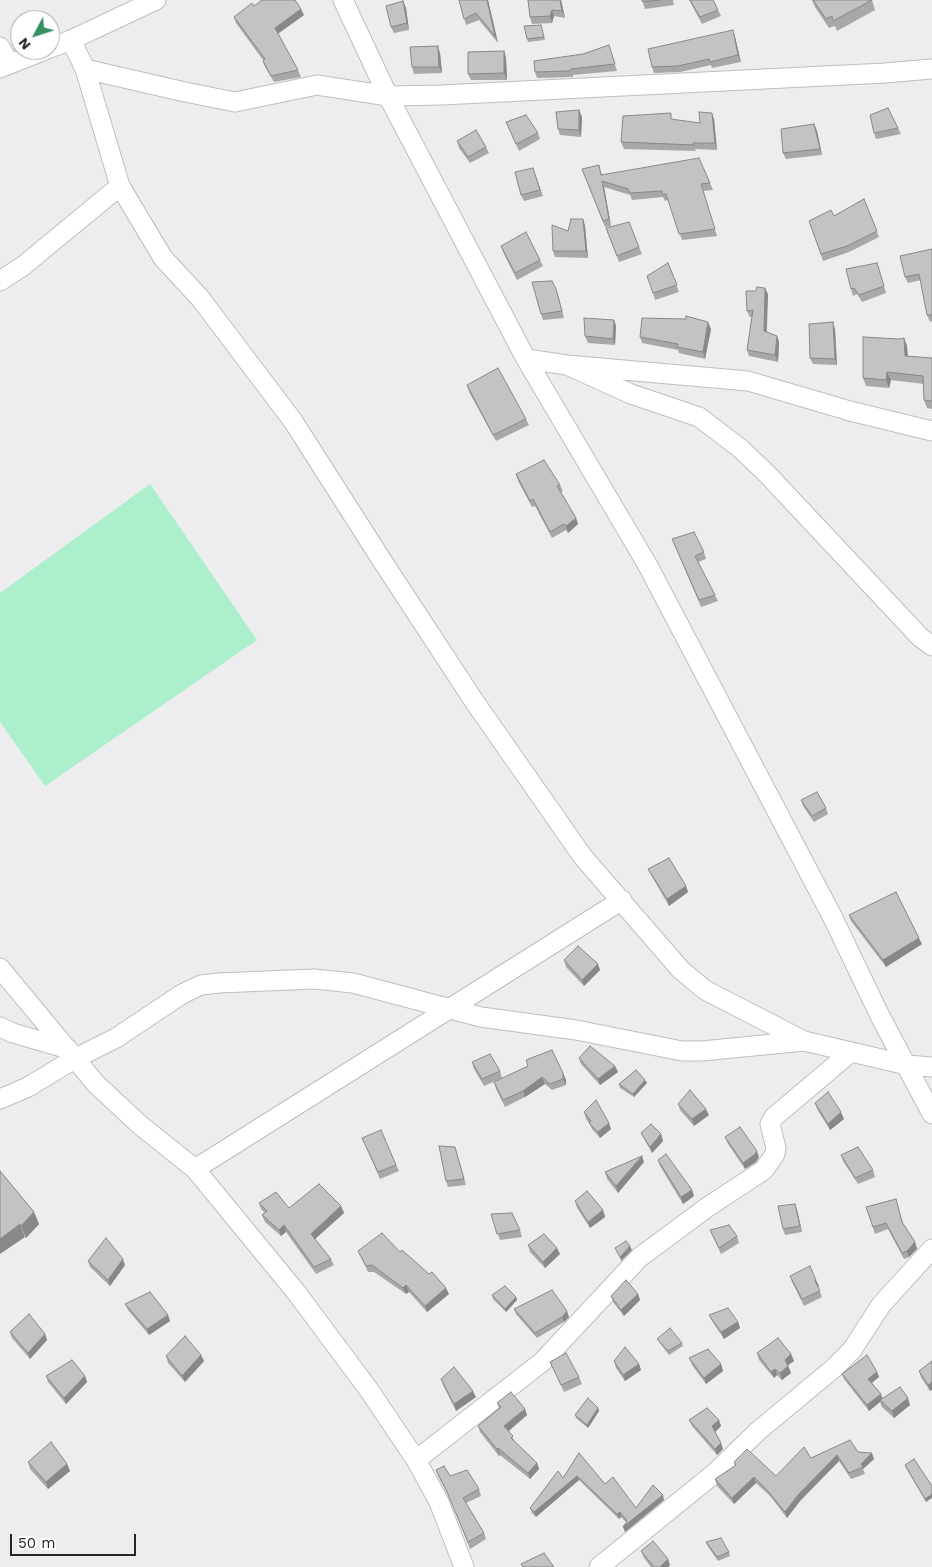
<!DOCTYPE html>
<html>
<head>
<meta charset="utf-8">
<style>
	body { margin:0 }
	#map { position:relative; width:932px; height:1567px; overflow:hidden; background:#ededef; font-family:"Work Sans",sans-serif }
	canvas { display:block }
	.north { position:absolute; left:10px; top:10px; width:50px; height:50px; box-sizing:border-box; background:#fff; border:1px solid #a8a8a8; border-radius:50%; rotate:230deg; font-size:14px; font-weight:700; line-height:20px; text-align:center; color:#262626 }
	.north::after { content:''; display:block; margin:auto; width:18px; height:22px; background:#368e63; clip-path:polygon(50% 0,100% 100%,50% 72%,0 100%) }
	.scale { position:absolute; left:10px; top:1534px; width:126px; height:22px; box-sizing:border-box; border:2px solid #262626; border-top:0; padding-left:6px; font-size:15px; line-height:18px; white-space:nowrap; color:#262626; -webkit-text-stroke:4px #fff; paint-order:stroke }
</style>
</head>
<body>
<div id="map">
<canvas width="932" height="1567"></canvas>
<div class="north">N</div>
<div class="scale">50 m</div>
</div>
<script>
const g = document.querySelector('canvas').getContext('2d');
g.lineJoin = 'round';
function paint(path, color) {
  g.fillStyle = color;
  g.fill(path, 'evenodd');
}
function toPath(rows) {
  const path = new Path2D();
  for (const r of rows) {
    path.moveTo(r[0], r[1]);
    for (let i = 2; i < r.length; i += 2) path.lineTo(r[i], r[i + 1]);
  }
  return path;
}
function strokePath(path, color, width, dash) {
  g.strokeStyle = color;
  g.lineWidth = width;
  g.lineCap = dash ? 'butt' : 'round';
  g.setLineDash(dash || []);
  g.stroke(path);
}
const green = toPath([
	[150,484,257,640,45,786,0,722,0,593]
]);
const minor = toPath([
	[343,0,388,96,526,359,647,564,833,918,880,1016,932,1114],
	[71,40,85,69,120,186,163,258,200,298,293,421,381,559,474,701,583,857,681,970,705,990,804,1041],
	[0,47,9,64],
	[50,48,71,40,156,0],
	[0,68,45,50],
	[85,69,185,92,235,102,317,85,388,96,442,95,885,73,932,69],
	[0,281,23,266,120,186],
	[526,359,567,365,748,381,850,411,932,431],
	[567,365,631,394,699,417,741,449,768,475,920,637,932,646],
	[0,968,96,1084,140,1125,195,1169,296,1292,369,1390,416,1460,439,1502,464,1567],
	[0,1027,13,1033,68,1049],
	[0,1099,28,1087,76,1058,116,1038,182,994,201,985,219,983,314,979,353,983,481,1017,576,1030,682,1051,702,1051,804,1041,907,1065,932,1067],
	[195,1169,622,900],
	[416,1460,542,1362,640,1257,709,1206,764,1170,775,1154,776,1148,770,1124,774,1117,851,1052],
	[599,1567,715,1473,758,1431,834,1368,852,1350,881,1305,932,1249]
]);
const wall = toPath([
	[459,0,488,0,498,43,479,20,466,25],
	[528,0,561,0,565,18,554,16,552,23,532,24,530,17],
	[642,0,673,0,674,5,645,9],
	[689,0,713,0,721,16,702,24],
	[812,0,872,0,875,10,837,31,835,26,829,28,815,7],
	[403,1,406,8,409,30,394,33,391,27],
	[254,6,304,15,278,34,298,70,301,77,274,82,265,67,263,61,263,60,236,23,234,17],
	[541,25,545,40,528,42,527,39],
	[735,37,741,62,712,68,711,65,680,72,654,73,652,67],
	[504,51,506,58,507,80,471,80,468,74],
	[611,52,617,71,573,75,573,77,537,78,535,72],
	[440,53,442,73,414,74,412,67],
	[582,117,581,137,560,135,558,129],
	[714,119,717,150,695,149,696,151,624,149,621,142,673,120,700,123],
	[506,122,538,133,540,139,519,151],
	[814,124,817,131,822,155,786,159,783,153],
	[898,128,901,134,876,139,874,133],
	[457,141,486,147,489,153,470,163,459,148],
	[533,168,543,196,524,201,521,195],
	[582,169,601,172,602,175,710,183,713,190,703,191,717,236,682,240,668,200,665,201,663,197,632,200,630,195,604,187,611,226,605,227],
	[864,199,879,237,849,252,823,261,809,221,834,216],
	[583,219,585,226,588,258,555,257,553,251,568,231],
	[606,228,639,247,642,254,619,262],
	[501,246,540,260,543,266,517,280,503,252],
	[932,250,932,321,930,322,927,315,921,280,908,283,905,277],
	[668,263,679,292,655,300,653,293],
	[877,263,886,293,862,302,857,294,853,296,851,289],
	[768,294,767,332,777,336,779,342,778,362,749,356,747,350,752,317,750,317,747,311],
	[558,295,564,318,543,320,541,314],
	[614,320,616,326,615,345,588,343,585,336],
	[711,329,705,359,679,353,678,350,642,343,640,337],
	[835,329,837,365,813,364,810,358],
	[904,338,907,346,908,356,932,358,932,409,927,408,924,400,924,384,891,380,889,388,866,386,863,378,899,339],
	[467,385,526,419,529,425,496,441,469,392],
	[516,474,560,485,563,491,561,492,576,518,578,524,568,533,566,530,552,538,535,506,532,507,518,481],
	[672,539,704,552,706,559,698,562,715,595,718,601,701,607],
	[801,800,826,808,828,814,814,822,803,806],
	[648,869,686,886,688,892,669,906,651,875],
	[849,915,922,944,886,967,851,921],
	[564,960,600,970,584,986,566,967],
	[579,1058,615,1066,618,1072,600,1085,581,1064],
	[472,1062,500,1071,502,1078,484,1086,474,1069],
	[563,1073,566,1080,566,1085,552,1090,545,1084,525,1097,505,1107,496,1089,494,1082],
	[647,1083,634,1097,620,1088,619,1084],
	[815,1103,844,1119,830,1130,817,1109],
	[678,1104,709,1115,694,1126,680,1110],
	[584,1112,611,1129,600,1138,592,1129,589,1123,586,1119],
	[641,1133,661,1134,663,1141,652,1153,644,1139],
	[725,1137,759,1157,756,1162,745,1169,728,1144],
	[362,1138,396,1165,399,1171,380,1179],
	[455,1147,466,1185,448,1187,446,1181],
	[841,1155,873,1170,875,1177,858,1184,843,1161],
	[658,1160,692,1190,694,1196,683,1204,660,1166],
	[644,1162,618,1193,607,1179,605,1172],
	[0,1171,34,1212,39,1224,26,1238],
	[896,1199,903,1223,915,1242,917,1249,909,1257,904,1259,888,1229,875,1234,866,1207],
	[575,1201,603,1210,605,1217,590,1228,577,1208],
	[259,1203,289,1208,341,1206,344,1213,315,1239,331,1259,334,1265,316,1274,286,1232,281,1236,265,1222,262,1215,265,1213,261,1209],
	[795,1204,797,1210,802,1232,785,1235,783,1229],
	[491,1214,520,1230,522,1237,500,1240],
	[710,1230,737,1236,739,1243,721,1254],
	[528,1245,560,1254,545,1268,530,1252],
	[358,1251,400,1252,429,1274,449,1294,427,1312,409,1292,406,1294,374,1272,368,1272],
	[88,1261,125,1265,110,1286,90,1267],
	[790,1276,819,1286,818,1287,822,1297,804,1306,792,1282],
	[638,1294,640,1300,624,1316,613,1302,611,1296],
	[492,1295,516,1297,517,1300,506,1312,493,1299],
	[125,1304,168,1315,170,1321,149,1335,128,1310],
	[514,1309,569,1317,564,1322,537,1338,516,1314],
	[709,1315,738,1322,740,1328,724,1339,712,1321],
	[10,1332,45,1334,47,1340,30,1359,12,1338],
	[657,1339,682,1343,683,1346,669,1355,659,1342],
	[757,1353,791,1354,794,1361,788,1365,791,1373,782,1380,777,1375,774,1378,759,1360],
	[201,1355,204,1361,185,1382,168,1363,166,1356],
	[689,1358,721,1364,723,1371,706,1384,692,1365],
	[614,1361,639,1364,641,1370,625,1381,616,1368],
	[932,1361,930,1391,921,1377,919,1371],
	[550,1362,579,1377,582,1384,564,1392],
	[877,1372,879,1377,872,1383,881,1394,882,1399,910,1405,894,1418,882,1407,880,1402,869,1411,844,1379,842,1374],
	[46,1376,85,1376,87,1382,66,1404,48,1382],
	[441,1379,476,1397,456,1411,443,1385],
	[497,1403,527,1415,509,1431,515,1442,537,1463,539,1469,530,1479,500,1455,499,1456,480,1432,478,1426,499,1408],
	[598,1408,599,1411,588,1428,576,1418,575,1415],
	[689,1420,719,1420,721,1426,715,1432,723,1449,717,1455,692,1426],
	[858,1452,874,1459,863,1469,865,1474,851,1479,839,1461,800,1501,787,1518,770,1496,756,1483,734,1504,717,1486,715,1479,735,1466,734,1462,776,1476,811,1458],
	[579,1453,605,1484,636,1508,664,1500,625,1532,626,1522,621,1517,619,1519,579,1480,536,1517,532,1513,530,1508,563,1478],
	[28,1462,67,1464,70,1471,48,1489,30,1469],
	[905,1465,932,1486,926,1502,906,1468],
	[436,1470,479,1489,481,1496,466,1503,484,1533,486,1539,470,1549,450,1498,438,1476],
	[706,1542,729,1552,730,1556,718,1561,707,1545],
	[641,1551,670,1565,668,1567,651,1567,644,1558]
]);
const shadedWall = toPath([
	[487,0,488,0,498,43,495,36],
	[560,0,561,0,565,18,562,11],
	[403,1,406,8,409,30,407,23],
	[301,9,304,15,277,34,275,28],
	[552,10,554,16,552,23,550,16],
	[733,30,735,37,741,62,738,55],
	[438,46,440,53,442,73,439,67],
	[504,51,506,58,507,80,504,73],
	[579,110,582,117,581,137,579,130],
	[712,113,714,119,717,150,715,143],
	[814,124,817,131,822,155,820,149],
	[602,181,604,187,611,226,609,219],
	[583,219,585,226,588,258,586,251],
	[765,288,768,294,766,337,764,331],
	[614,320,616,326,615,345,613,339],
	[708,322,711,329,705,359,703,352],
	[833,322,835,329,837,365,835,359],
	[777,336,779,342,778,362,775,355],
	[904,338,907,346,908,364,905,356],
	[887,372,891,380,889,388,886,380],
	[576,518,578,524,568,533,566,526],
	[686,886,688,892,669,906,667,899],
	[919,938,922,944,886,967,883,960],
	[598,964,600,970,584,986,582,980],
	[615,1066,618,1072,600,1085,598,1079],
	[563,1073,566,1080,566,1085,563,1079],
	[542,1077,545,1084,525,1097,523,1091],
	[645,1080,647,1083,634,1097,633,1094],
	[706,1109,709,1115,694,1126,692,1119],
	[841,1112,844,1119,830,1130,828,1124],
	[609,1123,611,1129,600,1138,598,1132],
	[661,1134,663,1141,652,1153,650,1147],
	[757,1151,759,1157,756,1162,745,1169,743,1163],
	[642,1156,644,1162,618,1193,616,1186],
	[692,1190,694,1196,683,1204,681,1197],
	[795,1204,797,1210,802,1232,800,1226],
	[341,1206,344,1213,314,1240,311,1234],
	[603,1210,605,1217,590,1228,588,1222],
	[34,1212,39,1224,26,1238,21,1226],
	[20,1224,25,1237,0,1254,0,1239],
	[284,1225,286,1232,281,1236,279,1230],
	[915,1242,917,1249,909,1257,907,1251],
	[630,1246,632,1250,621,1261,620,1257],
	[557,1248,560,1254,545,1268,543,1262],
	[123,1259,125,1265,110,1286,108,1280],
	[816,1280,819,1286,817,1288,815,1281],
	[406,1285,409,1292,406,1294,403,1288],
	[446,1288,449,1294,427,1312,425,1306],
	[638,1294,640,1300,624,1316,621,1310],
	[516,1297,517,1300,506,1312,505,1309],
	[567,1311,569,1317,564,1322,562,1317],
	[168,1315,170,1321,149,1335,147,1329],
	[738,1322,740,1328,724,1339,721,1332],
	[45,1334,47,1340,30,1359,28,1353],
	[791,1354,794,1361,787,1366,785,1360],
	[201,1355,204,1361,185,1382,182,1376],
	[639,1364,641,1370,625,1381,623,1375],
	[721,1364,723,1371,706,1384,704,1378],
	[788,1366,791,1373,782,1380,780,1373],
	[775,1369,777,1375,774,1378,771,1372],
	[877,1372,879,1377,870,1384,868,1379],
	[85,1376,87,1382,66,1404,64,1398],
	[932,1382,932,1390,930,1391,928,1385],
	[473,1391,476,1397,456,1411,454,1404],
	[881,1394,883,1400,880,1400,880,1402,869,1411,867,1405],
	[908,1398,910,1405,894,1418,892,1411],
	[598,1408,599,1411,588,1428,587,1425],
	[525,1409,527,1415,507,1432,504,1426],
	[719,1420,721,1426,714,1433,712,1426],
	[721,1443,723,1449,717,1455,715,1449],
	[498,1448,500,1455,499,1456,497,1449],
	[872,1453,874,1459,863,1469,861,1464],
	[837,1455,839,1461,800,1501,787,1518,785,1512,798,1495],
	[537,1463,539,1469,530,1479,528,1473],
	[67,1464,70,1471,48,1489,46,1482],
	[577,1476,579,1480,536,1517,534,1512],
	[754,1477,756,1483,734,1504,732,1498],
	[932,1494,932,1498,926,1502,925,1499],
	[663,1495,664,1500,625,1532,623,1527],
	[620,1512,621,1517,619,1519,617,1514],
	[668,1559,670,1565,668,1567,660,1567]
]);
const building = toPath([
	[262,0,295,0,301,9,275,28,298,70,271,76,263,61,265,59,234,17,252,3,254,6,262,0],
	[459,0,487,0,495,36,476,13,464,19,459,0],
	[528,0,560,0,562,11,552,10,550,16,530,17,528,0],
	[642,0,660,0,643,2,642,0],
	[690,0,713,0,718,10,700,17,690,0],
	[813,0,872,0,833,21,832,16,826,19,813,0],
	[403,1,407,23,391,27,386,6,403,1],
	[541,25,544,37,527,39,524,26,541,25],
	[733,30,738,55,710,62,709,59,678,66,652,67,648,49,733,30],
	[609,45,615,64,571,69,570,71,535,72,534,61,583,54,609,45],
	[438,46,439,67,412,67,410,47,438,46],
	[504,51,504,73,468,74,468,52,504,51],
	[888,108,898,128,874,133,870,115,888,108],
	[579,110,579,130,558,129,556,112,579,110],
	[699,112,712,113,715,143,693,143,694,145,621,142,623,116,671,113,671,119,700,123,699,112],
	[526,115,538,133,516,144,506,122,526,115],
	[814,124,820,149,783,153,781,129,814,124],
	[476,130,486,147,468,157,457,141,476,130],
	[699,158,710,183,701,184,715,229,679,234,666,194,662,194,662,191,630,193,628,189,602,181,609,219,603,221,582,169,599,165,601,175,699,158],
	[533,168,540,190,521,195,515,172,533,168],
	[864,199,877,231,847,246,821,254,809,221,831,210,834,216,864,199],
	[571,219,583,219,586,251,553,251,552,225,568,231,571,219],
	[629,222,639,247,617,256,606,228,629,222],
	[526,232,540,260,515,273,501,246,526,232],
	[932,249,932,315,927,315,919,274,905,277,900,256,932,249],
	[668,263,677,285,653,293,647,276,668,263],
	[877,263,884,286,859,295,854,288,851,289,846,269,877,263],
	[552,281,556,289,562,311,541,314,532,282,552,281],
	[757,287,765,288,764,331,777,336,775,355,747,350,753,310,747,311,746,291,756,291,757,287],
	[686,316,708,322,703,352,677,347,678,344,640,337,642,318,686,319,686,316],
	[584,318,614,320,613,339,585,336,584,318],
	[833,322,835,359,810,358,809,324,833,322],
	[863,337,899,339,904,338,905,356,932,358,932,401,924,400,923,376,887,372,886,380,863,378,863,337],
	[498,368,526,419,493,435,467,385,498,368],
	[544,460,560,485,557,486,576,518,566,526,564,524,550,532,533,499,530,501,516,474,544,460],
	[694,532,704,552,695,556,715,595,699,600,672,539,694,532],
	[817,792,826,808,812,816,801,800,817,792],
	[669,858,686,886,667,899,648,869,669,858],
	[896,892,919,938,883,960,849,915,896,892],
	[578,946,598,964,582,980,564,960,578,946],
	[590,1046,615,1066,598,1079,579,1058,590,1046],
	[552,1050,563,1073,563,1079,550,1084,542,1077,523,1091,503,1100,494,1082,528,1066,526,1060,552,1050],
	[490,1054,500,1071,482,1079,472,1062,490,1054],
	[636,1070,645,1080,633,1094,619,1084,636,1070],
	[690,1090,706,1109,692,1119,678,1104,690,1090],
	[828,1092,841,1112,828,1124,815,1103,828,1092],
	[596,1100,609,1123,598,1132,589,1123,591,1121,584,1112,596,1100],
	[651,1124,661,1134,650,1147,641,1133,651,1124],
	[740,1127,757,1151,754,1155,743,1163,725,1137,740,1127],
	[381,1130,396,1165,378,1172,362,1138,381,1130],
	[439,1146,455,1147,464,1179,446,1181,439,1146],
	[858,1147,873,1170,855,1178,841,1155,858,1147],
	[666,1154,692,1190,681,1197,658,1160,666,1154],
	[642,1156,616,1186,605,1172,642,1156],
	[0,1171,34,1212,21,1226,20,1224,0,1239,0,1171],
	[319,1184,341,1206,311,1234,331,1259,314,1267,284,1225,279,1230,262,1215,267,1211,259,1203,276,1192,289,1208,319,1184],
	[587,1191,603,1210,588,1222,575,1201,587,1191],
	[896,1199,902,1222,915,1242,907,1251,902,1253,886,1223,873,1227,866,1207,896,1199],
	[795,1204,800,1226,783,1229,778,1206,795,1204],
	[512,1213,520,1230,497,1234,491,1214,512,1213],
	[729,1225,737,1236,719,1248,710,1230,729,1225],
	[382,1233,400,1252,402,1250,429,1274,432,1272,446,1288,425,1306,406,1285,403,1288,372,1265,366,1266,358,1251,382,1233],
	[544,1234,557,1248,543,1262,528,1245,544,1234],
	[106,1238,123,1259,108,1280,88,1261,106,1238],
	[626,1241,630,1246,620,1257,615,1248,626,1241],
	[810,1266,816,1280,815,1281,820,1291,802,1299,790,1276,810,1266],
	[626,1280,638,1294,621,1310,611,1296,626,1280],
	[505,1286,516,1297,505,1309,492,1295,505,1286],
	[552,1290,567,1311,562,1317,535,1333,514,1309,552,1290],
	[150,1292,168,1315,147,1329,125,1304,150,1292],
	[728,1308,738,1322,721,1332,709,1315,728,1308],
	[29,1314,45,1334,28,1353,10,1332,29,1314],
	[670,1328,682,1343,668,1351,657,1339,670,1328],
	[185,1336,201,1355,182,1376,166,1356,185,1336],
	[778,1338,791,1354,785,1360,788,1366,780,1373,775,1369,771,1372,757,1353,778,1338],
	[625,1347,639,1364,623,1375,614,1361,625,1347],
	[708,1349,721,1364,704,1378,689,1358,708,1349],
	[566,1353,579,1377,561,1385,550,1362,566,1353],
	[867,1355,877,1372,868,1379,881,1394,867,1405,842,1374,867,1355],
	[72,1360,85,1376,64,1398,46,1376,72,1360],
	[932,1361,932,1382,928,1385,919,1371,932,1361],
	[454,1367,473,1391,454,1404,441,1379,454,1367],
	[900,1387,908,1398,892,1411,880,1400,900,1387],
	[511,1392,525,1409,504,1426,513,1436,511,1438,537,1463,528,1473,498,1448,497,1449,478,1426,501,1407,497,1403,511,1392],
	[588,1398,598,1408,587,1425,575,1415,588,1398],
	[707,1408,719,1420,712,1426,721,1443,715,1449,689,1420,707,1408],
	[850,1440,858,1452,872,1453,861,1464,863,1467,849,1473,837,1455,798,1495,785,1512,767,1490,754,1477,732,1498,715,1479,736,1465,734,1462,747,1449,776,1476,804,1447,811,1458,850,1440],
	[51,1442,67,1464,46,1482,28,1462,51,1442],
	[579,1453,605,1484,613,1477,636,1508,653,1485,663,1495,623,1527,627,1521,620,1512,617,1514,577,1476,534,1512,530,1508,558,1471,563,1478,579,1453],
	[914,1459,932,1486,932,1494,925,1499,905,1465,914,1459],
	[444,1466,450,1476,467,1470,479,1489,463,1498,484,1533,468,1542,447,1492,436,1470,444,1466],
	[721,1538,729,1552,717,1557,706,1542,721,1538],
	[653,1541,668,1559,660,1567,654,1567,641,1551,653,1541],
	[544,1553,554,1567,523,1567,521,1564,544,1553]
]);
paint(green, '#abefcc');
strokePath(minor, '#bebebf', 21);
strokePath(minor, '#fff', 19);
paint(wall, '#a8a8a9');
paint(shadedWall, '#888889');
paint(building, '#c3c3c4');
strokePath(building, '#888889', 1);
</script>
</body>
</html>
